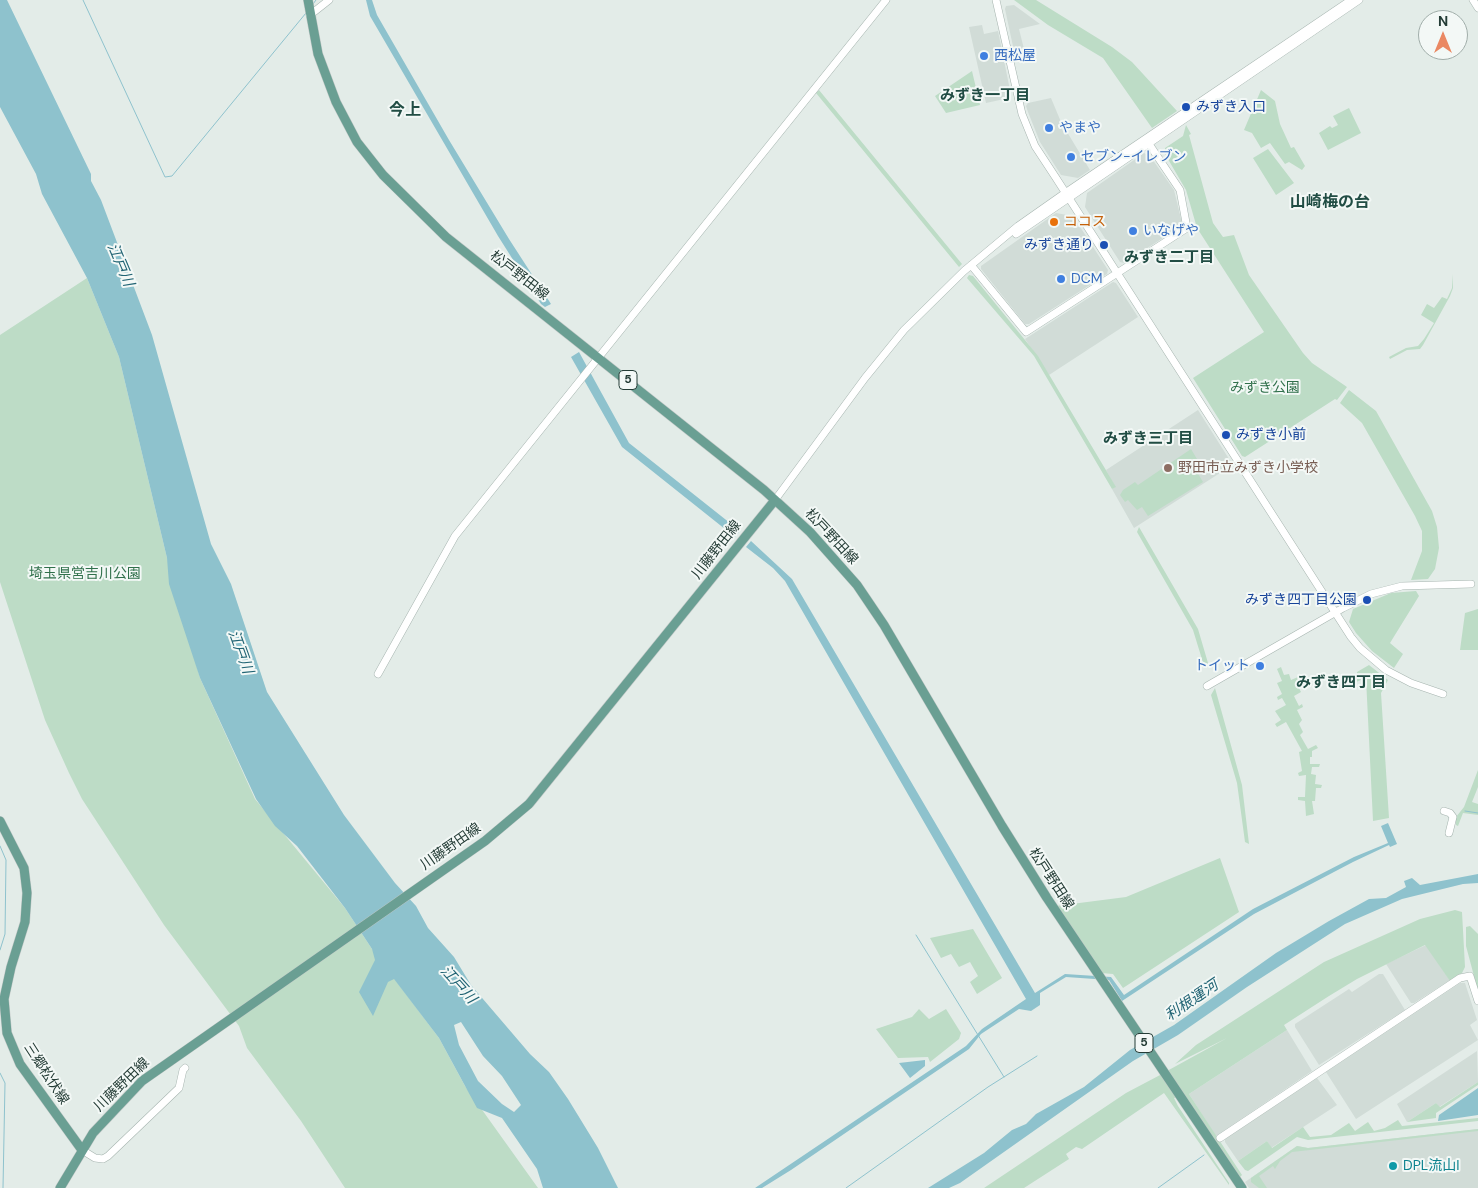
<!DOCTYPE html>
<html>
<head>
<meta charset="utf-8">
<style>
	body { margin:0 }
	#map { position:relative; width:1478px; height:1188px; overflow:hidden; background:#e3ece8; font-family:"DM Sans",sans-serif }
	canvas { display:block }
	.north { position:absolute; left:1418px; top:10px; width:50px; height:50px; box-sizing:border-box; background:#f3f8f6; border:1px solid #a0ada9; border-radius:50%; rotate:0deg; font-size:14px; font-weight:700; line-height:20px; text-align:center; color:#243c36 }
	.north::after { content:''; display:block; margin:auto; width:18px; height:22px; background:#ea8863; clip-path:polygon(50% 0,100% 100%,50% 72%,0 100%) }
</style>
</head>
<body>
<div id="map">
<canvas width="1478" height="1188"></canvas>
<div class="north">N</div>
</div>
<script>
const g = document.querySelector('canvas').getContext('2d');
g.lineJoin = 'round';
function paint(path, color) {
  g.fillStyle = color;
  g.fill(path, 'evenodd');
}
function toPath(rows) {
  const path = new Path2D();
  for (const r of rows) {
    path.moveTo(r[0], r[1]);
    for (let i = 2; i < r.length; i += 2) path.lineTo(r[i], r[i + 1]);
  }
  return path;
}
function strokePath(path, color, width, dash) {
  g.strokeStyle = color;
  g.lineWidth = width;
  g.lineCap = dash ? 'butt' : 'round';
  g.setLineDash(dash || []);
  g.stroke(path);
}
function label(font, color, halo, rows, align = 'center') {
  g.font = font + ' "DM Sans","Noto Sans JP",sans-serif';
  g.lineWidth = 4;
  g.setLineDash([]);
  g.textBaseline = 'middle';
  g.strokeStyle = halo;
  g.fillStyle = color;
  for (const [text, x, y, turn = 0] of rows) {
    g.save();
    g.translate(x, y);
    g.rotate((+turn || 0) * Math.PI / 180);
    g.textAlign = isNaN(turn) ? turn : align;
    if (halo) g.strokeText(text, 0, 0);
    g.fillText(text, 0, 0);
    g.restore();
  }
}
const built = toPath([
	[1014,5,1040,24,1019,29,1024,49,1014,51,1005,9,1006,6],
	[982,25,984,34,998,31,1011,95,1009,98,986,103,969,27],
	[1051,98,1061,122,1090,170,1078,178,1061,175,1040,142,1028,112,1026,106,1028,103],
	[1144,153,1150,156,1174,190,1182,223,1180,227,1124,263,1120,262,1085,207,1087,193],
	[1056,213,1073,216,1108,270,1107,274,1029,324,1025,324,981,269,981,266],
	[1113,282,1116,283,1138,317,1049,375,1025,339],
	[1198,410,1231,462,1231,466,1134,528,1112,489,1115,487,1106,470],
	[1426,945,1450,980,1414,1003,1411,1003,1386,964],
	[1379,974,1383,974,1405,1010,1319,1065,1295,1027,1295,1024,1349,989,1352,992],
	[1460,983,1465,983,1477,1020,1470,1025,1478,1040,1356,1119,1326,1072],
	[1287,1030,1312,1071,1216,1136,1189,1094],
	[1477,1051,1478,1082,1439,1107,1436,1103,1407,1122,1397,1104],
	[1317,1078,1337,1105,1271,1148,1267,1141,1238,1161,1225,1142,1225,1139],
	[1478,1129,1478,1188,1249,1188,1245,1182,1297,1146,1308,1148]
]);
const green = toPath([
	[1014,0,1036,0,1112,47,1132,62,1177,111,1152,128,1103,58,1048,25],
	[972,71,980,105,946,113,935,96],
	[819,90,962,264,959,267,816,93],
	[1261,90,1275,101,1280,124,1291,148,1294,147,1305,166,1302,170,1289,162,1285,164,1270,143,1261,148,1252,133,1244,130],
	[1349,108,1361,133,1328,150,1319,133,1330,126,1332,128,1338,125,1333,116],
	[1186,125,1191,134,1189,135,1213,223,1223,237,1234,235,1249,275,1303,353,1312,363,1347,387,1337,400,1335,399,1245,457,1242,456,1193,378,1264,332,1197,228,1186,190,1165,154,1165,148,1183,136],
	[1268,149,1294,183,1276,195,1253,158],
	[1453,274,1453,288,1450,296,1423,345,1420,349,1407,350,1390,359,1389,357,1406,348,1418,346,1424,339,1434,323,1421,315,1427,304,1434,308,1442,297,1447,299,1452,288],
	[969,275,973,276,1038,356,1116,487,1112,489,1034,356,967,278],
	[87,278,119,357,167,558,200,678,255,799,345,908,372,949,439,1038,465,1086,538,1188,345,1188,301,1121,247,1048,239,1026,164,925,82,799,69,773,45,720,0,582,0,335],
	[1349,390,1376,411,1432,511,1437,527,1439,548,1435,569,1428,579,1411,580,1422,551,1422,531,1415,516,1362,423,1340,403],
	[1191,449,1197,459,1197,472,1203,482,1148,516,1142,507,1137,510,1128,500,1125,502,1120,495,1123,490,1135,482,1138,485],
	[1139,527,1198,629,1208,663,1205,669,1193,630,1137,532],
	[1416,591,1419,596,1390,643,1403,654,1394,668,1372,651,1356,633,1349,622,1353,609,1391,593],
	[1478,609,1478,650,1460,650,1465,613],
	[1369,665,1388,680,1381,693,1389,818,1373,821,1366,678,1356,682,1357,672],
	[1281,667,1284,675,1289,674,1291,680,1298,677,1299,680,1296,682,1301,692,1294,696,1299,706,1302,704,1303,707,1297,710,1302,720,1299,724,1303,732,1300,735,1308,749,1316,745,1318,748,1312,751,1312,757,1310,757,1310,764,1320,764,1319,767,1312,767,1311,774,1316,775,1315,784,1322,785,1321,788,1316,788,1315,801,1312,801,1314,814,1306,816,1305,801,1298,800,1298,797,1305,797,1306,775,1299,776,1298,773,1302,771,1299,752,1302,751,1286,722,1277,727,1275,724,1281,720,1275,711,1286,705,1282,698,1278,700,1277,697,1282,694,1277,683,1282,681,1277,669],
	[1215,688,1242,785,1249,844,1245,842,1237,783,1211,695],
	[1478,770,1478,787,1472,802,1478,804,1478,813,1464,811,1478,813,1478,815,1463,813,1458,826,1456,825,1456,817,1464,807],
	[1220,858,1239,912,1123,988,1113,974,1101,973,1056,906,1126,897],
	[1455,910,1462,912,1465,967,1462,973,1450,981,1425,945,1357,979,1329,996,1284,1025,1287,1030,1189,1094,1242,1175,1239,1178,1167,1071,1227,1038,1175,1064,1196,1045,1324,962,1420,919],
	[1470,926,1478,934,1478,991,1466,946,1466,927],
	[973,929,1002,978,977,994,970,982,978,976,970,962,959,967,951,954,941,958,930,938],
	[919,1009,929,1019,946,1009,961,1033,959,1039,930,1062,928,1057,898,1058,876,1029,912,1017],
	[1162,1074,1177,1097,1174,1098,1178,1106,1229,1183,1229,1185,1164,1093,1082,1149,1076,1147,1066,1154,1069,1159,1024,1188,984,1188,1126,1093],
	[1478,1082,1478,1085,1436,1113,1436,1118,1407,1122,1436,1103,1440,1107],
	[1478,1118,1478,1121,1308,1140,1297,1137,1248,1171,1245,1170,1238,1161,1267,1141,1272,1148,1303,1127,1310,1137,1331,1135,1349,1123,1355,1131,1368,1122,1374,1131,1385,1128,1398,1120,1402,1126],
	[1478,1129,1478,1131,1292,1152,1280,1161,1275,1169,1273,1166,1259,1176,1267,1188,1259,1188,1251,1182,1251,1178,1297,1146,1308,1148]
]);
const water = toPath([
	[0,0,7,0,91,174,91,181,101,200,152,335,211,544,231,584,267,692,344,815,395,883,416,906,428,928,454,957,471,985,530,1054,549,1072,568,1099,598,1148,618,1188,543,1188,537,1169,502,1118,477,1108,439,1038,394,979,388,982,373,1016,359,992,375,960,372,949,345,908,297,846,275,826,256,799,200,678,169,584,167,558,119,357,87,278,42,194,36,174,0,107],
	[461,1022,483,1056,502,1076,521,1105,514,1112,502,1104,478,1081,459,1045,454,1025],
	[366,0,372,0,377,15,449,140,509,239,551,304,545,307,541,304,498,236,370,16],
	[579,352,629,443,740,531,735,537,622,447,571,357],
	[751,541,792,579,1035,993,1065,974,1111,977,1124,995,1253,909,1354,857,1388,843,1381,826,1388,823,1397,844,1390,847,1389,845,1353,862,1254,914,1122,1001,1109,980,1066,977,1040,993,1040,1005,1031,1011,1019,1009,981,1034,969,1049,791,1170,762,1188,755,1188,966,1046,982,1029,1026,999,785,581,773,568,746,547],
	[1478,874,1478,883,1463,884,1402,899,1345,924,1247,987,1178,1035,1133,1061,960,1183,949,1188,928,1188,984,1153,1012,1130,1026,1124,1036,1114,1084,1087,1130,1050,1174,1025,1276,953,1329,921,1369,899,1386,898,1406,887,1404,881,1412,878,1420,885],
	[925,1060,925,1066,910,1078,899,1063],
	[1478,1088,1478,1115,1438,1121,1439,1115]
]);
const stream = toPath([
	[83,0,165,177,172,176,306,13],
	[313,4,316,0],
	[1465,811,1478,813],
	[0,846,6,860,5,934,0,950],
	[916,935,1004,1077],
	[0,1073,5,1083,3,1188],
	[846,1188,988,1087,1037,1056],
	[1158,1188,1204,1155]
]);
const minor = toPath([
	[996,0,1022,114,1035,146,1056,178,1351,637,1360,648,1386,670,1411,683,1443,694],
	[1473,0,1478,8],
	[310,15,329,0],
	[1016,234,1359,0],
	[971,265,1026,332,1187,228,1180,190,1149,144],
	[775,500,865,378,904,330,964,271,1018,226,1065,193,1351,0],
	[378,674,455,536,886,0],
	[1207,686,1343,608,1371,594,1402,586,1471,584],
	[1444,811,1450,813,1453,817,1449,833],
	[1220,1138,1460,978,1470,976,1478,1001],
	[82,1150,95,1158,103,1159,108,1156,179,1088,183,1070,185,1068]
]);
const major = toPath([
	[308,0,318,54,336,102,357,142,383,175,446,237,764,490,810,532,857,585,884,625,1002,826,1047,898,1242,1188],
	[0,821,24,868,27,893,25,922,11,967,4,999,7,1033,20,1064,82,1150],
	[60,1188,93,1133,142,1081,485,841,529,804,775,500]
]);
const markers = [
	[984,56,5,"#3f7fe0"],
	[1186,107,5,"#1a4fb4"],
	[1049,128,5,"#3f7fe0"],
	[1071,157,5,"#3f7fe0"],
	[1054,222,5,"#e8710a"],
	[1133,231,5,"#3f7fe0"],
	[1104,245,5,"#1a4fb4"],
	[1061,279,5,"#3f7fe0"],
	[1226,435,5,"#1a4fb4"],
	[1168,468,5,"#8d6e63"],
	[1367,600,5,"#1a4fb4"],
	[1260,666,5,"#3f7fe0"],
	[1393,1166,5,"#0f9aa8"]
];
const shields = [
	[628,380,18],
	[1144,1043,18]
];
const shieldNames = [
	["5",628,380],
	["5",1144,1043]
];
const shopNames = [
	["西松屋",994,56],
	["やまや",1059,128],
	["セブン-イレブン",1081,157],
	["いなげや",1143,231],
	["DCM",1071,279],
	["トイット",1250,666,"right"]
];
const transitNames = [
	["みずき入口",1196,107],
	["みずき通り",1094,245,"right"],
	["みずき小前",1236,435],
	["みずき四丁目公園",1357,600,"right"]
];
const foodNames = [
	["ココス",1064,222]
];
const streetNames = [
	["松戸野田線",519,276,38],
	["松戸野田線",831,537,47],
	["川藤野田線",717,550,-52],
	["川藤野田線",451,847,-35],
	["松戸野田線",1051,879,57],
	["三郷松伏線",46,1074,57],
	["川藤野田線",122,1085,-44]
];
const parkNames = [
	["みずき公園",1265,388],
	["埼玉県営吉川公園",85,574]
];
const educationNames = [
	["野田市立みずき小学校",1178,468]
];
const cultureNames = [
	["DPL流山I",1403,1166]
];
const neighbourhoodNames = [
	["みずき一丁目",985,96],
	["みずき二丁目",1169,258],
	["みずき三丁目",1148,439],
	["みずき四丁目",1341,683]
];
const waterNames = [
	["江戸川",120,265,67],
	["江戸川",240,652,70],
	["江戸川",458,985,48],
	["利根運河",1192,1001,-34]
];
const quarterNames = [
	["今上",405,111],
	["山崎梅の台",1330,203]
];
paint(built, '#d1dcd7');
paint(green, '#bddcc6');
paint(water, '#8ec2cd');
strokePath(stream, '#8ec2cd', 1);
strokePath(minor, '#a6b4af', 8);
strokePath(major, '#c2c8c7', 10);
strokePath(minor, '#fff', 7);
strokePath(major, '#6a9f93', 9);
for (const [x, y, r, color] of markers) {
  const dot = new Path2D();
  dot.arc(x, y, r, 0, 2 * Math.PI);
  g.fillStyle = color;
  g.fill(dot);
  strokePath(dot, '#f3f8f6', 2);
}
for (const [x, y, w] of shields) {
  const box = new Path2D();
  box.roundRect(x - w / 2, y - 9.5, w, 19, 4);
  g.fillStyle = '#f3f8f6';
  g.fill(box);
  strokePath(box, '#243c36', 1);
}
label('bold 12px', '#243c36', null, shieldNames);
label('14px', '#366cbe', '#f3f8f6', shopNames, 'left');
label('14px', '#164399', '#f3f8f6', transitNames, 'left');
label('14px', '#c56008', '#f3f8f6', foodNames, 'left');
label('14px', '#243c36', '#f3f8f6', streetNames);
label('14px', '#30704b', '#f3f8f6', parkNames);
label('14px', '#785e54', '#f3f8f6', educationNames, 'left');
label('14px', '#0d838f', '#f3f8f6', cultureNames, 'left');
label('bold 15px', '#214d44', '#f3f8f6', neighbourhoodNames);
label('italic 15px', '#216474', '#f3f8f6', waterNames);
label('bold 16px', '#214d44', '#f3f8f6', quarterNames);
</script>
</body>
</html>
